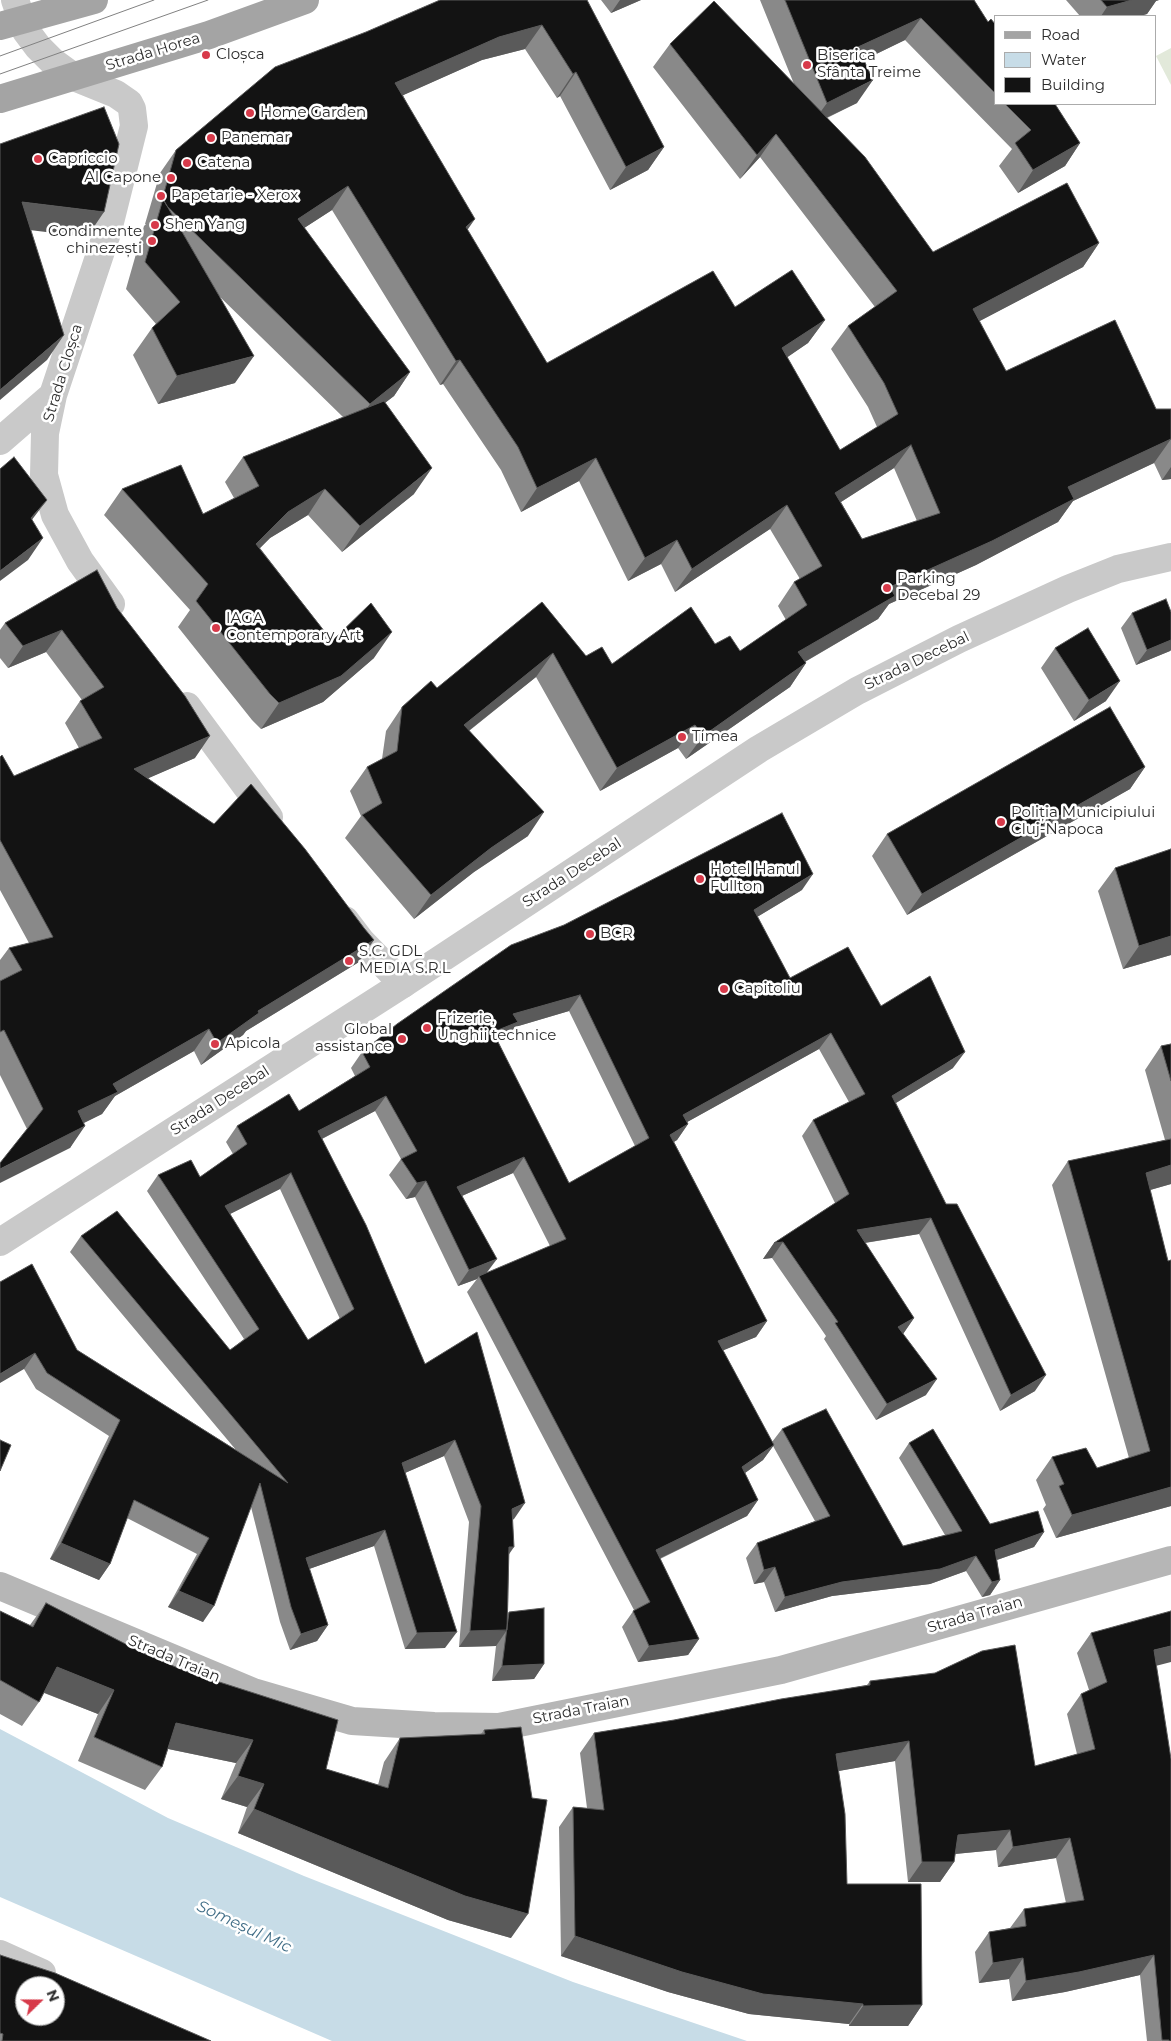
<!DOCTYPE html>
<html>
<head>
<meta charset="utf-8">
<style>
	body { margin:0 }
	#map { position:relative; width:1171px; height:2041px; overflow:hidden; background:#fff; font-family:Montserrat,sans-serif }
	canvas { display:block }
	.legend { position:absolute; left:994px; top:15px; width:162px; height:90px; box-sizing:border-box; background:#fff; border:1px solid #ababab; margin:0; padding:6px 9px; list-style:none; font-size:15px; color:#2c2c2c }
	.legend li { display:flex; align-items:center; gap:10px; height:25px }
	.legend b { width:25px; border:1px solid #ababab }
	.north { position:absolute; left:15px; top:1976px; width:50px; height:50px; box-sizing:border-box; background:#fff; border:1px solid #ababab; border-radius:50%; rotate:68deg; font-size:14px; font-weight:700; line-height:20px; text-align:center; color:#2c2c2c }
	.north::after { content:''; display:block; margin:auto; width:18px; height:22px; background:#d73a4a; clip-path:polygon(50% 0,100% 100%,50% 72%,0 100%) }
</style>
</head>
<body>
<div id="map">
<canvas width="1171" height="2041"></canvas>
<ul class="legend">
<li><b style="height:6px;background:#a4a4a4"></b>Road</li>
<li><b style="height:14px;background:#c7dce7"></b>Water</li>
<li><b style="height:14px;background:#131313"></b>Building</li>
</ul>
<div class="north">N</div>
</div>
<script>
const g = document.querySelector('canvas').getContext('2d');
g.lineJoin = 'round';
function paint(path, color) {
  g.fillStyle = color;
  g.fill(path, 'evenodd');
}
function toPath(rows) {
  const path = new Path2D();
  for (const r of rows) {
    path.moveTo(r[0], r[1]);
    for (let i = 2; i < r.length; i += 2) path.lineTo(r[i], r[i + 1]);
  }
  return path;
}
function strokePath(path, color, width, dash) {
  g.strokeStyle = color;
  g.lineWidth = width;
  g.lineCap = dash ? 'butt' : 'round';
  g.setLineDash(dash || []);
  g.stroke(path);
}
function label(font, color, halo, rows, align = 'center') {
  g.font = font + ' Montserrat,sans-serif';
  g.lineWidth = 5;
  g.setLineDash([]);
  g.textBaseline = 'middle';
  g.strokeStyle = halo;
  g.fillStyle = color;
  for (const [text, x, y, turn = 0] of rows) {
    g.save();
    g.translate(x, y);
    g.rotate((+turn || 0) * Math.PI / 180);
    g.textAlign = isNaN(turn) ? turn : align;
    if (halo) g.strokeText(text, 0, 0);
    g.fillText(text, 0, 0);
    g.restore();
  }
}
const green = toPath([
	[1171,48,1171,85,1156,56]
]);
const water = toPath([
	[0,1729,168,1818,304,1876,573,1982,747,2041,332,2041,0,1897]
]);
const minor = toPath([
	[74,77,116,94,129,103,132,109,134,126,108,230,53,395,45,433,44,475,55,515,80,561,111,604],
	[0,441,53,395],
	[187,706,269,817],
	[345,920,361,941,403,984],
	[0,1954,42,1973]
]);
const tertiary = toPath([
	[15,0,26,31,38,47,52,61,74,77],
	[0,1242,403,984,759,749,857,691,959,639,1068,589,1118,569,1171,557]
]);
const secondary = toPath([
	[0,1586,253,1692,352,1721,434,1726,499,1727,781,1670,1171,1560]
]);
const primary = toPath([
	[0,26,94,0],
	[0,99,209,35,305,0]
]);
const tram = toPath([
	[0,56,154,0],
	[0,74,208,0]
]);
const wall = toPath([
	[587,0,664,147,648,170,610,190,560,96,557,98,525,49,482,60,403,95,467,230,547,363,735,307,825,320,808,343,787,357,840,450,877,427,868,407,831,349,848,326,875,307,760,157,740,179,653,67,670,44,794,84,760,0,974,0,988,22,995,24,995,104,1055,104,1080,143,1065,166,1018,193,999,166,1012,149,905,40,864,60,857,103,827,118,933,252,1099,243,1083,267,979,321,1006,371,1156,409,1171,409,1171,479,1162,480,1154,463,1073,501,1058,522,976,565,889,604,878,619,805,662,806,663,790,687,686,759,678,748,600,791,536,677,469,731,528,836,474,872,414,919,345,838,361,816,350,791,367,767,382,759,386,731,402,707,437,688,542,602,586,656,612,664,715,644,740,651,786,620,778,606,794,582,800,579,770,529,675,592,661,564,628,581,579,481,521,512,501,470,443,384,440,385,332,210,304,228,410,372,394,396,385,403,414,494,342,552,308,515,270,538,260,548,332,641,374,658,323,702,261,729,252,720,178,627,190,610,104,515,122,489,203,514,234,498,225,482,243,457,343,417,219,296,235,383,158,404,133,355,152,328,156,324,126,289,144,226,146,224,145,224,160,173,176,150],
	[894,468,917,521,862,539,841,502],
	[601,0,641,0,611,13],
	[1066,0,1159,0,1156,1,1147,14,1140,16,1080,16],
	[97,570,195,758,148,778,359,962,246,1031,243,1035,201,1065,194,1051,115,1096,102,1114,84,1123,70,1148,27,1129,0,1075,0,960,9,948,29,943,0,890,0,757,14,776,79,748,65,723,80,701,82,700,46,652,8,668,0,658,0,630,5,623],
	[1171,612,1171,650,1170,651,1136,665,1121,628,1132,613],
	[1055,648,1106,701,1074,721,1041,668],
	[1145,767,1130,789,907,915,872,856,887,834],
	[1171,849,1171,955,1123,969,1098,891,1115,868],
	[802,890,757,917,790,978,881,1006,953,1068,896,1103,1035,1391,1000,1411,919,1234,865,1243,914,1318,903,1334,926,1395,876,1420,824,1339,826,1336,772,1258,763,1259,774,1243,835,1203,802,1136,813,1120,849,1102,819,1049,687,1122,688,1124,677,1140,674,1142,767,1321,756,1337,723,1350,772,1442,782,1429,903,1546,945,1535,899,1458,909,1443,990,1524,1044,1532,1034,1547,997,1560,1000,1580,990,1595,982,1597,966,1571,930,1584,832,1596,775,1612,764,1582,754,1584,746,1558,757,1543,815,1521,773,1446,763,1460,745,1473,758,1500,747,1516,660,1559,699,1639,688,1655,638,1662,622,1627,634,1610,467,1292,477,1279,458,1286,415,1197,406,1199,389,1175,401,1159,375,1111,322,1139,425,1364,514,1519,512,1520,509,1554,508,1614,509,1612,544,1664,534,1679,492,1681,496,1646,459,1647,469,1522,444,1456,405,1473,445,1648,405,1649,374,1546,309,1569,328,1625,317,1641,290,1650,280,1622,251,1507,203,1622,168,1607,197,1554,127,1518,110,1564,99,1580,50,1559,109,1436,36,1389,24,1369,0,1282,77,1350,236,1450,70,1252,81,1236,230,1350,244,1339,147,1191,158,1175,200,1177,233,1154,226,1142,237,1126,299,1111,355,1076,351,1068,362,1052],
	[569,1011,635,1146,569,1183,498,1042,507,1038,515,1027],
	[513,1173,550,1246,487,1273,462,1196],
	[280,1189,340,1319,308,1340,230,1214],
	[1171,1044,1171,1184,1150,1190,1168,1261,1171,1260,1171,1506,1056,1538,1043,1509,1046,1505,1036,1480,1052,1457,1097,1468,1129,1458,1052,1185,1068,1161,1165,1140,1145,1070,1161,1046],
	[46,1603,326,1769,378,1785,384,1762,400,1738,481,1734,484,1730,511,1938,448,1920,238,1833,247,1807,221,1799,236,1763,168,1749,162,1767,145,1790,78,1761,98,1714,44,1693,39,1702,22,1726,0,1714,0,1611,30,1625],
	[1091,1633,1156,1666,1171,2041,1147,2041,1140,1975,1065,1992,1012,2001,1009,1979,979,1983,975,1952,989,1932,1010,1928,1024,1909,1066,1903,1056,1858,998,1867,996,1850,955,1854,954,1862,940,1882,908,1882,895,1761,838,1771,847,1884,922,2005,908,2026,849,2026,849,2024,749,2014,668,1992,561,1956,559,1827,573,1807,587,1808,580,1753,594,1733,674,1720,867,1685,870,1681,1035,1766,1077,1754,1067,1714,1081,1694,1089,1690,1077,1653],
	[0,1955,211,2041,0,2041]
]);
const shadedWall = toPath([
	[620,0,641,0,611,13],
	[1132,0,1159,0,1156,1,1147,14,1140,16,1101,16,1107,7],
	[921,18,905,40,843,70,858,47],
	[542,25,525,49,482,60,379,106,395,83,499,37],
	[576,72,560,96,557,98,573,74],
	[873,80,857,103,811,125,827,103],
	[776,134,760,157,740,179,757,155],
	[1080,143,1065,166,1018,193,1033,170],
	[664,147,648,170,610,190,626,167],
	[348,186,332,210,281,243,298,219],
	[22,202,104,212,87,237,5,227],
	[475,219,459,242,466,227],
	[1099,243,1083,267,957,333,973,309],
	[825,320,808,343,766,372,782,348],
	[64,335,47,360,0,400,0,390],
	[254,356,235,383,158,404,177,376],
	[460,360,443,384,440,385,456,361],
	[410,372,394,396,353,427,370,404],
	[1171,439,1154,463,1073,501,1058,522,976,565,889,604,878,619,782,675,798,652,890,587,1068,487],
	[911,445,894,468,819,516,835,493],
	[596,458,579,481,521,512,537,488],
	[1171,467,1171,479,1162,480],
	[432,468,414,494,342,552,360,526],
	[325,489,308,515,270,538,239,569,256,544,288,512],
	[47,500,31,521,31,518],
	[787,505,770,529,675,592,692,569],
	[43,538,28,560,0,581,0,571],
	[677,540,661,564,628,581,645,558],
	[62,630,46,652,8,668,23,646],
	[392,632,374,658,323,702,261,729,279,703],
	[1171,640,1171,650,1170,651,1136,665,1147,650],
	[553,653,536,677,447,748,464,725],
	[806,663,790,687,686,759,703,736],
	[1120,681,1106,701,1074,721,1089,700],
	[695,725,678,748,600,791,617,768],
	[210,736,195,758,119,791,134,769],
	[1145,767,1130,789,907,915,922,894],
	[544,812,528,836,474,872,414,919,431,895,491,848],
	[813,874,802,890,742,926,754,910],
	[1171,936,1171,955,1123,969,1139,946],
	[374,940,359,962,246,1031,243,1035,201,1065,217,1043,258,1011],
	[580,995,569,1011,515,1027,507,1038,482,1048,493,1032,513,1014],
	[209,1029,194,1051,115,1096,102,1114,63,1133,78,1111,113,1084],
	[831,1033,819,1049,671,1131,683,1115],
	[965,1052,953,1068,881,1112,892,1096],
	[386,1096,375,1111,306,1147,318,1131],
	[688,1124,677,1140,659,1151,670,1135],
	[85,1126,70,1148,0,1183,0,1169],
	[524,1157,513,1173,446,1203,457,1187],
	[1171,1165,1171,1184,1129,1196,1146,1173],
	[291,1173,280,1189,214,1222,225,1206],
	[426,1181,415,1197,406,1199,417,1183],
	[931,1218,919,1234,845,1246,857,1230],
	[783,1242,772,1258,763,1259,774,1243],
	[497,1259,485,1275,479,1276,477,1279,458,1286,469,1270],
	[914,1318,903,1334,898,1327],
	[767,1321,756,1337,707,1357,718,1341],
	[35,1353,24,1369,0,1383,0,1374],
	[1046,1375,1035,1391,1000,1411,1011,1395],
	[937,1379,926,1395,876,1420,887,1404],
	[455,1440,444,1456,391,1479,402,1463],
	[774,1445,763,1460,731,1483,742,1467],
	[1171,1487,1171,1506,1056,1538,1072,1515],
	[758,1500,747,1516,644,1566,656,1550],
	[525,1503,514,1519,500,1525,512,1509],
	[385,1530,374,1546,295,1574,306,1558],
	[1044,1532,1034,1547,985,1564,995,1550],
	[61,1543,110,1564,99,1580,50,1559],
	[509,1547,514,1547,503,1563],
	[976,1556,966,1571,930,1584,832,1596,775,1612,785,1597,842,1582],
	[775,1567,764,1582,754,1584,764,1570],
	[1000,1580,990,1595,982,1597,992,1582],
	[179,1591,214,1606,203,1622,168,1607],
	[328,1625,317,1641,290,1650,301,1634],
	[507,1630,496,1646,459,1647,470,1631],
	[457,1632,445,1648,405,1649,417,1633],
	[699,1639,688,1655,638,1662,649,1646],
	[1171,1646,1171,1662,1140,1670,1154,1650],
	[544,1664,534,1679,492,1681,502,1666],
	[57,1667,114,1690,98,1714,40,1691],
	[176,1723,253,1740,236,1763,159,1747],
	[909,1741,895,1761,822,1774,836,1754],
	[238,1776,264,1784,247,1807,221,1799],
	[254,1809,528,1914,511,1938,448,1920,238,1833],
	[1010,1830,996,1850,944,1855,958,1835],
	[1070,1838,1056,1858,998,1867,1013,1847],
	[922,1862,954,1862,940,1882,908,1882],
	[575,1936,863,2004,849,2024,749,2014,668,1992,561,1956],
	[1154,1955,1140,1975,1065,1992,1012,2001,1026,1981],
	[1023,1958,1009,1979,979,1983,993,1963],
	[922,2005,908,2026,849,2026,863,2006]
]);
const building = toPath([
	[440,0,587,0,664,147,626,167,576,72,573,74,542,25,499,37,395,83,475,219,466,227,547,363,713,271,735,307,792,270,825,320,782,348,840,450,898,414,884,383,848,326,897,291,776,134,757,155,670,44,714,1,865,157,933,252,1067,183,1099,243,973,309,1006,371,1115,320,1156,409,1171,409,1171,440,1171,439,1068,487,1074,499,992,541,890,587,895,596,798,652,806,663,703,736,695,725,617,768,553,653,464,725,544,812,491,848,431,895,362,815,382,803,367,767,397,751,402,707,431,681,437,688,542,602,586,656,602,647,612,664,691,607,715,644,730,636,740,651,807,605,794,582,822,566,787,505,692,569,677,540,645,558,596,458,537,488,518,447,460,360,456,361,348,186,298,219,410,372,370,404,167,206,163,199,162,201,162,200,176,150,275,67,366,32,440,0],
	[911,445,940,513,862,539,835,493,911,445],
	[785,0,974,0,988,22,991,19,995,24,995,93,921,18,858,47,873,80,827,103,785,0],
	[1101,0,1132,0,1107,7,1101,0],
	[1005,104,1055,104,1080,143,1033,170,1015,143,1031,130,1005,104],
	[104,107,119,144,104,212,22,202,64,335,0,390,0,144,104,107],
	[163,199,254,356,177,376,152,328,180,302,145,262,163,199],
	[384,401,432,468,360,526,325,489,288,512,256,544,332,641,371,603,392,632,341,676,279,703,270,694,196,601,208,584,122,489,181,465,203,514,259,486,243,457,384,401],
	[14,457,47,500,31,518,43,538,0,571,0,469,14,457],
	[97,570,117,608,185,696,210,736,134,769,214,824,251,784,305,849,364,928,374,940,258,1011,259,1013,217,1043,209,1029,113,1084,118,1092,78,1111,85,1126,0,1169,0,1163,43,1109,4,1030,0,1032,0,981,22,970,9,948,53,937,0,840,0,757,2,755,14,776,102,738,80,701,104,687,62,630,23,646,5,623,97,570],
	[1166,599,1171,612,1171,640,1147,650,1132,613,1166,599],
	[1088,628,1120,681,1089,700,1055,648,1088,628],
	[1110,707,1145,767,922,894,887,834,1110,707],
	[782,813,813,874,754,910,790,978,848,947,881,1006,930,976,965,1052,892,1096,946,1204,957,1204,1046,1375,1011,1395,931,1218,857,1230,914,1318,898,1327,937,1379,887,1404,835,1323,838,1322,783,1242,774,1243,849,1194,813,1120,865,1094,831,1033,683,1115,688,1124,670,1135,767,1321,718,1341,774,1445,742,1467,758,1500,656,1550,699,1639,649,1646,633,1611,650,1602,479,1276,566,1239,524,1157,457,1187,497,1259,469,1270,426,1181,417,1183,401,1159,417,1151,386,1096,318,1131,366,1225,425,1364,477,1332,525,1503,512,1509,514,1547,509,1547,507,1630,470,1631,481,1506,455,1440,402,1463,457,1632,417,1633,385,1530,306,1558,328,1625,301,1634,291,1607,260,1483,214,1606,179,1591,209,1538,134,1500,110,1564,61,1543,120,1420,47,1373,35,1353,0,1374,0,1282,32,1264,77,1350,288,1483,81,1236,117,1211,230,1350,259,1329,158,1175,191,1160,200,1177,247,1144,237,1126,289,1094,299,1111,370,1067,362,1052,397,1024,511,945,564,925,782,813],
	[580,995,649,1138,569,1183,493,1032,518,1022,513,1014,580,995],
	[291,1173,354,1309,308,1340,225,1206,291,1173],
	[1171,849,1171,936,1139,946,1115,868,1171,849],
	[1171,1044,1171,1081,1161,1046,1171,1044],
	[1171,1139,1171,1165,1146,1173,1168,1261,1171,1260,1171,1487,1072,1515,1059,1486,1064,1484,1052,1457,1086,1448,1097,1468,1150,1451,1068,1161,1171,1139],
	[826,1409,903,1546,962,1531,909,1443,933,1429,990,1524,1038,1511,1044,1532,995,1550,1000,1580,992,1582,976,1556,940,1569,842,1582,785,1597,775,1567,764,1570,757,1543,830,1516,782,1429,826,1409],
	[0,1440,11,1445,0,1471,0,1440],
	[46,1603,143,1653,185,1671,338,1720,326,1769,388,1788,400,1738,485,1734,484,1730,521,1727,532,1798,547,1800,528,1914,465,1896,254,1809,264,1784,238,1776,253,1740,176,1723,162,1767,94,1737,114,1690,57,1667,39,1702,0,1680,0,1611,33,1627,46,1603],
	[544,1608,544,1664,502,1666,509,1612,544,1608],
	[1171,1611,1171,1646,1154,1650,1171,1759,1171,2041,1169,2041,1169,2040,1162,2040,1154,1955,1079,1972,1026,1981,1023,1958,993,1963,989,1932,1026,1926,1024,1909,1084,1900,1070,1838,1013,1847,1010,1830,958,1835,954,1862,922,1862,909,1741,836,1754,845,1814,847,1884,921,1884,922,2005,863,2006,863,2004,763,1994,682,1972,575,1936,573,1807,604,1810,594,1733,674,1720,781,1699,870,1685,870,1681,935,1673,982,1651,1015,1645,1035,1766,1095,1749,1081,1694,1107,1682,1091,1633,1171,1611],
	[0,1955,55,1973,211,2041,2,2041,3,2034,0,2033,0,1955],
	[25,1986,55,1986,55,2016,25,2016,25,1986]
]);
const markers = [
	[206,55,5,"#d73a4a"],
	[807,65,5,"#d73a4a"],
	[250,113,5,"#d73a4a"],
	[211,138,5,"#d73a4a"],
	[38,159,5,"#d73a4a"],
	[187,163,5,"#d73a4a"],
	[171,178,5,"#d73a4a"],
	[161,196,5,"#d73a4a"],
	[155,225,5,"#d73a4a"],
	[152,241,5,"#d73a4a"],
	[887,588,5,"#d73a4a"],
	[216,628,5,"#d73a4a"],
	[682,737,5,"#d73a4a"],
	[1001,822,5,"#d73a4a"],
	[700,879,5,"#d73a4a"],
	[590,934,5,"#d73a4a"],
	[349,961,5,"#d73a4a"],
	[724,989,5,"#d73a4a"],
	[427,1028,5,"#d73a4a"],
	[402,1039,5,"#d73a4a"],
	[215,1044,5,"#d73a4a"]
];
const streetNames = [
	["Strada Horea",153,52,-17],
	["Strada Cloșca",63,373,-73],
	["Strada Decebal",917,661,-26],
	["Strada Decebal",572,873,-33],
	["Strada Decebal",220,1101,-33],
	["Strada Traian",975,1615,-16],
	["Strada Traian",174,1659,23],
	["Strada Traian",581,1710,-11]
];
const poiNames = [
	["Cloșca",216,55],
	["Biserica",817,56],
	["Sfânta Treime",817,73],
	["Home Garden",260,113],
	["Panemar",221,138],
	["Capriccio",48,159],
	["Catena",197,163],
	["Al Capone",161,178,"right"],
	["Papetarie - Xerox",171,196],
	["Shen Yang",165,225],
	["Condimente",142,232,"right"],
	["chinezești",142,249,"right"],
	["Parking",897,579],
	["Decebal 29",897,596],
	["IAGA",226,619],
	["Contemporary Art",226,636],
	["Timea",692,737],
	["Poliția Municipiului",1011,813],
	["Cluj-Napoca",1011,830],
	["Hotel Hanul",710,870],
	["Fullton",710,887],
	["BCR",600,934],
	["S.C. GDL",359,952],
	["MEDIA S.R.L",359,969],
	["Capitoliu",734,989],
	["Frizerie,",437,1019],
	["Unghii technice",437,1036],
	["Global",392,1030,"right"],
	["assistance",392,1047,"right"],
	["Apicola",225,1044]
];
const waterNames = [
	["Someșul Mic",244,1927,25]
];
paint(green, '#e2e9da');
paint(water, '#c7dce7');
strokePath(minor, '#c9c9c9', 28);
strokePath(tertiary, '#c9c9c9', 28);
strokePath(secondary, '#b6b6b6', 28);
strokePath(primary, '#a4a4a4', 28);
strokePath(tram, '#818181', 1);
paint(wall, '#898989');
paint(shadedWall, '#5a5a5a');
paint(building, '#131313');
strokePath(building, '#5a5a5a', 1);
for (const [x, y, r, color] of markers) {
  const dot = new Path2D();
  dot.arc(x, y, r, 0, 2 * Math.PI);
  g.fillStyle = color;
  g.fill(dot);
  strokePath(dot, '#fff', 2);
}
label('15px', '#2c2c2c', '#fff', streetNames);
label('15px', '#2c2c2c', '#fff', poiNames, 'left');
label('italic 16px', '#416e87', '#fff', waterNames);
</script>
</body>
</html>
